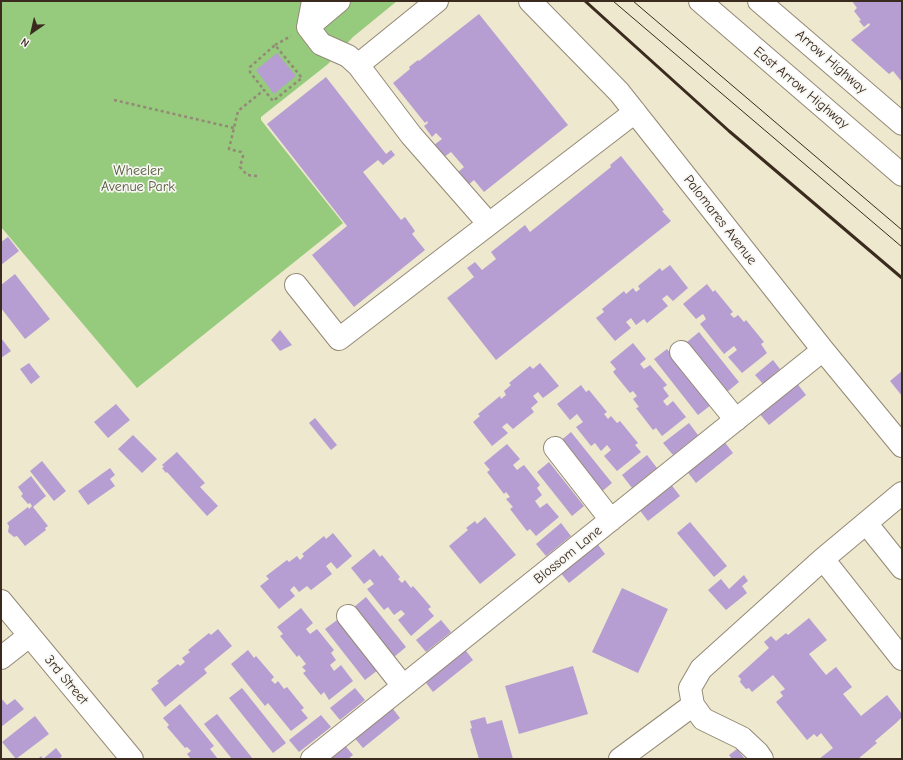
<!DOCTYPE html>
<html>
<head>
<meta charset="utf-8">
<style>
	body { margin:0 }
	#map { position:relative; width:903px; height:760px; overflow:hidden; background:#ede8ce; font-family:"Comic Neue",sans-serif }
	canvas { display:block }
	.frame { position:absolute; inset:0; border:2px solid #3b2a1e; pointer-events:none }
	.north { position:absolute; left:12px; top:12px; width:40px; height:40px; -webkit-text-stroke:3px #f6f6f2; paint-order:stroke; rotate:214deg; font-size:11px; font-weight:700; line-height:16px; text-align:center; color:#3b2a1e }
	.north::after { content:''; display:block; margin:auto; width:14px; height:18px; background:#3b2a1e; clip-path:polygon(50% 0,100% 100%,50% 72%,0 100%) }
</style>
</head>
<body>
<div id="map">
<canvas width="903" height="760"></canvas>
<div class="frame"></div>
<div class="north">N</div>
</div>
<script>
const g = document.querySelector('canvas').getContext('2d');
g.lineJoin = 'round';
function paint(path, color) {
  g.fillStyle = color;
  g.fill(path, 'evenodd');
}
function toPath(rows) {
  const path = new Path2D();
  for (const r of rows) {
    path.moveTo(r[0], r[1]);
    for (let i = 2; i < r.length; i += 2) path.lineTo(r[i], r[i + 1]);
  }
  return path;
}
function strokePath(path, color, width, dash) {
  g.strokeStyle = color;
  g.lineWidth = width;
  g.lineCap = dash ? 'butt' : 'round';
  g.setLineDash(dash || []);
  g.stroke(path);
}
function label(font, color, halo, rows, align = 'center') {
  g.font = font + ' "Comic Neue",sans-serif';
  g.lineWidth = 3.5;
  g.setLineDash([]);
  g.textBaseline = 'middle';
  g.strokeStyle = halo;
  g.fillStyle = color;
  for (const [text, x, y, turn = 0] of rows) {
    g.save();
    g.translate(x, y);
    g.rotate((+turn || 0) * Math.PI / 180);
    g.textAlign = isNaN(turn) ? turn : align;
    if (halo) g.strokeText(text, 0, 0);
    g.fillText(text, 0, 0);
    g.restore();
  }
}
const green = toPath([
	[1,1,397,1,353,37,328,64,261,117,261,120,343,223,137,388,1,227]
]);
const building = toPath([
	[852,1,902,1,902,82,893,71,889,74,851,40,870,25,869,23,864,27,859,21,861,20,854,11,857,8],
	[479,14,568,125,484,192,474,180,467,186,458,172,464,167,451,152,444,157,434,145,442,139,436,133,432,137,424,126,428,123,427,121,425,123,393,83,410,69,409,67,418,60,419,61],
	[277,53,296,76,274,94,256,70],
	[326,77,386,154,391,150,395,155,383,165,378,160,363,172,401,220,405,217,415,231,412,234,425,250,354,307,312,255,347,226,267,124],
	[621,156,664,210,662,211,671,221,496,360,447,298,474,277,467,268,475,262,482,270,496,259,491,252,525,225,530,232,611,167,610,165],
	[8,237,19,251,1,265,1,242],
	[670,265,688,288,673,301,667,295,662,299,668,306,647,323,644,319,636,325,631,318,626,322,631,328,615,341,596,318,604,312,602,309,624,291,626,294,633,288,636,292,640,289,638,286,660,268,662,271],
	[15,274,50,319,25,339,1,308,1,285],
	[707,284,713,292,715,290,733,312,730,314,734,318,738,315,744,322,746,320,764,342,761,344,767,353,742,373,728,357,737,350,734,346,724,354,700,324,706,319,703,314,696,319,683,304],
	[280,330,292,345,280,351,271,340],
	[699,332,739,382,727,392,687,342],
	[1,338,11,351,1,358],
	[633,343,646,359,640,364,644,369,650,365,667,385,663,388,669,396,663,401,667,406,673,401,686,417,662,436,656,428,653,430,636,408,639,407,633,399,637,396,633,391,630,393,613,372,616,369,610,362],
	[667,349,711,405,698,415,654,359],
	[773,360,780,369,763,384,755,375],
	[29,363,40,377,31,384,20,369],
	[540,363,559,386,543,398,538,392,533,396,538,402,531,408,534,412,513,429,507,423,502,427,508,433,492,446,473,422,480,416,478,414,500,396,501,399,506,395,504,391,511,385,509,383,530,366,533,369],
	[902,371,902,396,890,381],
	[796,382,806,395,769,425,758,412],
	[581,385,586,392,589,390,607,412,604,414,608,419,611,416,617,423,620,421,638,443,635,445,641,452,617,471,604,456,611,450,607,445,601,451,595,443,591,446,576,427,583,422,577,414,570,420,557,404],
	[116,404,130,420,108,438,94,422],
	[315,418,337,445,331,450,309,423],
	[689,423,698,435,673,455,663,443],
	[571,432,612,483,600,493,559,442],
	[133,435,157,459,142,473,118,449],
	[723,440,733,453,696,483,686,470],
	[507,444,520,459,513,465,517,470,524,465,540,485,537,488,542,495,535,501,540,508,547,503,559,517,536,536,530,529,527,531,510,509,513,507,506,499,510,497,506,492,504,494,487,472,490,470,484,463],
	[177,452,205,483,200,487,218,506,207,516,167,472,166,473,162,468,164,467,162,465],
	[647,455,657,468,632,488,622,475],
	[42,461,66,491,54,501,30,471],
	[549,462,584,506,572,516,537,472],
	[110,468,115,475,110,479,115,486,88,505,78,491],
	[31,476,46,496,33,507,48,526,45,528,46,530,25,546,17,536,14,537,8,532,9,526,7,523,28,507,29,509,32,506,30,503,28,504,21,496,23,494,18,487],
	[670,483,680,496,648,521,638,508],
	[485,517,516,555,480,584,449,546,468,530,466,528,475,521,477,524],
	[690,522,727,566,714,577,677,533],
	[561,523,571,536,546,556,536,544],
	[333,533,352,556,337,569,331,562,326,566,332,574,311,590,307,586,299,592,294,586,290,590,295,596,279,609,260,586,269,579,266,576,287,560,289,562,297,556,300,560,304,556,302,554,324,536,326,539],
	[596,542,605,554,569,583,559,571],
	[374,549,380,557,382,555,400,577,398,579,402,583,405,580,411,588,413,586,431,607,428,609,434,616,411,636,398,620,405,614,401,610,394,615,388,607,384,610,367,589,374,584,370,579,364,584,351,568],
	[744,575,748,581,742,586,747,593,726,610,708,590,721,579,729,589],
	[622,588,668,609,638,673,592,652],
	[366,597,406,647,394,657,354,607],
	[301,608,313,623,306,629,310,634,317,629,334,650,331,653,336,660,330,665,334,671,341,665,353,681,329,700,324,692,321,695,303,673,306,671,302,667,306,664,299,655,297,657,280,636,283,634,277,627],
	[809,618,827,640,809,654,826,675,836,667,852,687,843,694,861,716,887,695,902,714,902,717,896,723,875,741,877,743,858,759,819,759,833,748,821,733,817,737,814,734,807,740,776,702,783,696,780,692,785,689,773,675,752,692,749,688,746,689,740,682,741,679,738,676,769,648,764,642,771,636,776,641,786,633,788,635],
	[337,620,378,670,365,680,325,629],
	[441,620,451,632,426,652,416,640],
	[218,629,232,646,204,669,207,673,165,707,151,689,159,683,157,681,178,664,180,666,185,662,182,658,190,652,188,650,209,633,211,635],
	[463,647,473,660,433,692,423,679],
	[248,650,254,658,256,656,274,677,271,680,275,684,278,681,284,689,287,687,304,708,301,710,308,718,291,731,268,703,265,706,231,664],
	[573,666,588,714,519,734,505,686],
	[242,688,286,743,273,753,229,698],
	[355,688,365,700,340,720,330,708],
	[1,698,7,705,15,699,24,709,1,727],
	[180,704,214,746,210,749,218,759,191,759,187,754,191,751,187,747,185,748,167,727,169,725,163,718],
	[390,705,400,718,363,748,353,736],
	[217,714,253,759,232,759,204,724],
	[321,715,331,727,299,752,289,740],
	[35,716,49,734,16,759,2,742],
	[485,717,487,724,502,720,513,759,479,759,470,729,472,728,470,721],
	[343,743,353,755,348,759,323,759],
	[56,748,62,756,59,759,38,759,41,756,43,759],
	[737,749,745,759,732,759,729,755]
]);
const path = toPath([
	[275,45,291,36],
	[114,100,234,128],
	[257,176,247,175,240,167,243,156,241,152,229,149,238,111,264,90,273,101,302,78,275,45,250,67,250,72,264,90]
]);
const minor = toPath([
	[313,1,308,27,339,1],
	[530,1,619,92,823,350,902,446],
	[308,27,321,44,348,56,358,65,411,135,489,224,635,112],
	[358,65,437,1],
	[296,285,339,339,489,224],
	[681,352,736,420],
	[555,448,611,520],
	[902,493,823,559,902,659],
	[866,523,902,568],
	[1,601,132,759],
	[348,616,403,686],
	[1,658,29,636],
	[312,759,823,350],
	[620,759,693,705],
	[762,759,758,753,742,738,703,719,693,705,690,688,701,669,823,559]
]);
const major = toPath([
	[700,1,902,175],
	[759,1,902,124]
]);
const tram = toPath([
	[613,1,902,247],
	[633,1,902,230]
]);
const rail = toPath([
	[585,1,729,131,902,278]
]);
const streetNames = [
	["Arrow Highway",831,62,41],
	["East Arrow Highway",801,88,40],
	["Palomares Avenue",720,220,52],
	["Blossom Lane",568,555,-39],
	["3rd Street",66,680,50]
];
const parkNames = [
	["Wheeler",138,171],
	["Avenue Park",138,187]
];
paint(green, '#96ca7c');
paint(building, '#b79ed2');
strokePath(minor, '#948976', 24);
strokePath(major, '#948976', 24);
strokePath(path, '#948976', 2.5, [3, 3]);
strokePath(minor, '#fff', 22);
strokePath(major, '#fff', 22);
strokePath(tram, '#3b2a1e', 1);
strokePath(rail, '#3b2a1e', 3);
label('14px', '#3b2a1e', '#f6f6f2', streetNames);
label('14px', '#565a3a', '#f6f6f2', parkNames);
</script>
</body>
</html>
